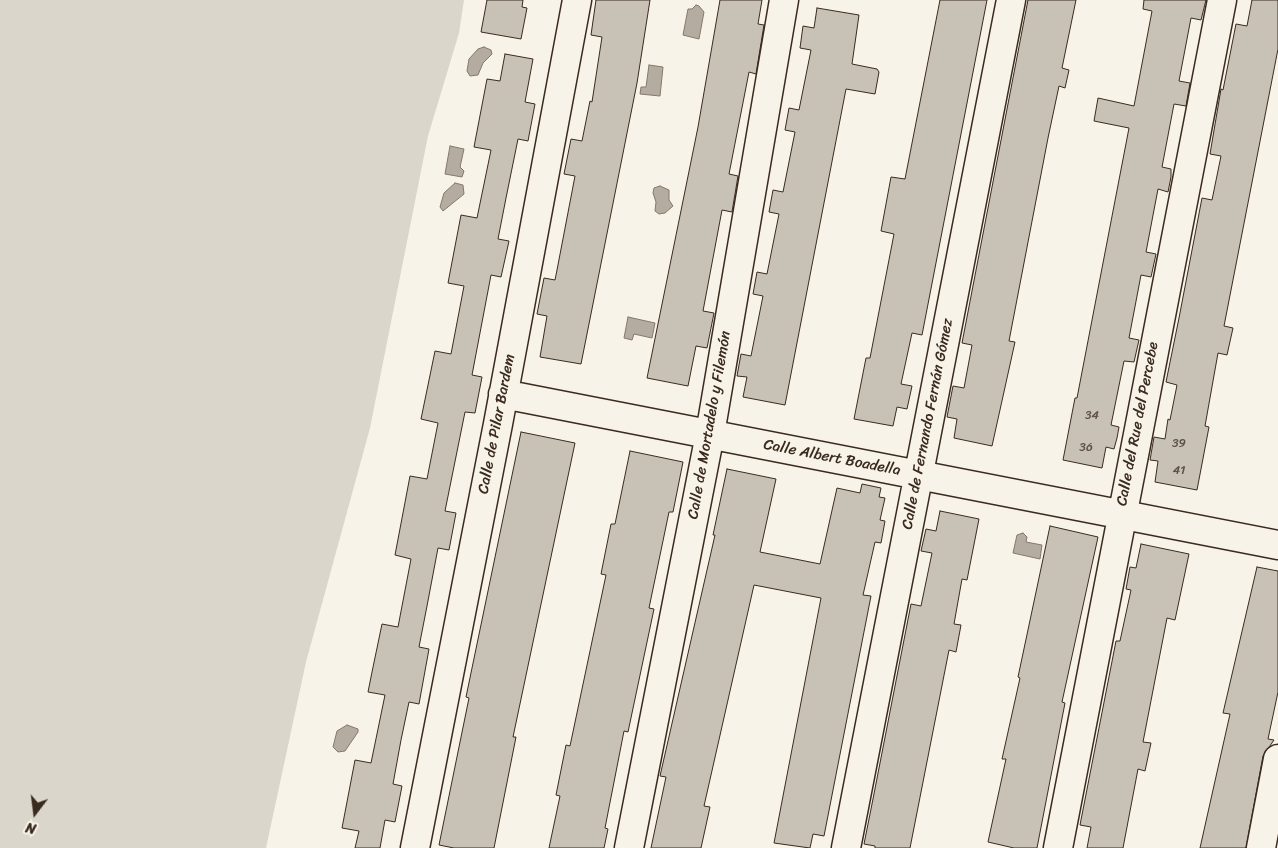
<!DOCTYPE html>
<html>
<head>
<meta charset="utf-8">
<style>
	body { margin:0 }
	#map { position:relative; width:1278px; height:848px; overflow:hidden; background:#f7f3e8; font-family:Sriracha,sans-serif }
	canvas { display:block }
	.north { position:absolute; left:10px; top:788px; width:50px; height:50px; -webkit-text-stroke:4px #f7f3e8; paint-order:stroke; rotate:195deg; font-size:14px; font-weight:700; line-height:20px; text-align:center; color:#3b2a1e }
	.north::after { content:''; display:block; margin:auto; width:18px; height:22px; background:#3b2a1e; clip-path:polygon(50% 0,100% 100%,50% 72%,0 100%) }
</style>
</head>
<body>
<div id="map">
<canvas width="1278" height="848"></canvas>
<div class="north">N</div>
</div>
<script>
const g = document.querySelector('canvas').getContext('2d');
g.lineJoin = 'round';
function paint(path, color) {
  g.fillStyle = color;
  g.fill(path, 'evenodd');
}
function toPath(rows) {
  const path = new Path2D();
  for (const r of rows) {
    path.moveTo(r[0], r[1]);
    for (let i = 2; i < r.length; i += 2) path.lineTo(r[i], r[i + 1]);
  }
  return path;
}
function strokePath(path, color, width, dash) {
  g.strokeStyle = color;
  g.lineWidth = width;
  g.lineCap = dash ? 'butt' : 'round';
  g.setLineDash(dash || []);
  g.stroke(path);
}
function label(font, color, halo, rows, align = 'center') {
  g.font = font + ' Sriracha,sans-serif';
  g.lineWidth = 4;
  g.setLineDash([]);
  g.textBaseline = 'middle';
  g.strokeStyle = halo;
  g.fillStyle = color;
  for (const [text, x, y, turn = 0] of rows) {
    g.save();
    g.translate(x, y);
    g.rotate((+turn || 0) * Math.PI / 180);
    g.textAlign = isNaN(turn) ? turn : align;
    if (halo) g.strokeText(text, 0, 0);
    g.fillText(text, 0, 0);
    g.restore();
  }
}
const green = toPath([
	[0,0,464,0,459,33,428,136,370,428,306,662,266,848,0,848]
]);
const water = toPath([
	[696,5,699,6,704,12,699,39,683,35,688,9,692,9,696,5],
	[484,47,491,50,492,54,483,63,478,75,470,76,467,71,469,59,478,49,484,47],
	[649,65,663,67,660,96,640,94,641,87,646,87,649,65],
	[450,146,464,149,460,167,464,171,462,177,445,174,450,146],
	[455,183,463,185,464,194,443,211,440,207,444,193,455,183],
	[660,186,669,190,669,200,673,206,665,213,659,214,655,211,656,202,653,193,654,188,660,186],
	[628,317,655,323,652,338,634,334,632,340,624,338,628,317],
	[1023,533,1027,537,1026,542,1042,545,1040,559,1013,553,1017,535,1023,533],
	[347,725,358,729,358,732,345,751,338,752,333,747,337,731,347,725]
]);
const building = toPath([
	[487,0,523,0,522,7,527,8,521,39,481,32,487,0],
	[596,0,650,0,637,83,581,364,540,357,547,316,537,314,544,278,555,280,557,270,575,176,564,174,571,139,582,141,590,101,592,102,602,37,591,35,596,0],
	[720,0,762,0,758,24,764,25,756,74,749,72,729,174,738,176,732,212,722,210,703,311,714,313,707,348,696,346,688,386,647,378,698,127,720,0],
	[940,0,987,0,922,335,912,333,901,384,912,386,907,409,897,407,893,426,854,419,866,358,870,358,894,234,881,231,891,177,905,179,940,0],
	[1028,0,1076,0,1062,68,1069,70,1065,88,1059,86,1048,138,1009,341,1015,342,992,446,954,438,957,419,947,417,953,386,964,388,972,345,962,343,1028,0],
	[1144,0,1206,0,1201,20,1191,18,1179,81,1190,83,1186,106,1174,104,1162,167,1171,169,1171,177,1168,192,1158,189,1146,252,1156,254,1151,277,1141,275,1129,338,1139,340,1134,362,1124,361,1111,425,1119,427,1117,438,1114,449,1106,447,1102,468,1063,460,1075,398,1077,398,1129,128,1094,121,1098,98,1134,106,1152,11,1143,9,1144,0],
	[1252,0,1278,0,1278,49,1224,326,1233,328,1227,355,1218,353,1205,426,1209,427,1197,490,1155,482,1158,461,1150,460,1154,437,1165,439,1168,419,1170,420,1177,385,1166,382,1179,318,1202,198,1212,200,1221,156,1210,154,1221,89,1223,90,1236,24,1247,26,1252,0],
	[817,8,859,15,852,64,877,69,879,72,875,94,846,89,785,405,743,397,747,377,737,376,741,354,751,356,763,296,753,294,757,272,767,274,779,214,769,212,773,190,783,192,795,132,785,130,789,108,799,110,811,50,800,48,803,26,814,28,817,8],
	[505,54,533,59,525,102,535,104,528,141,518,139,506,198,498,239,509,241,501,277,491,275,472,375,482,377,475,413,465,412,445,511,456,513,449,550,438,548,427,606,419,647,429,649,419,704,409,702,401,740,393,784,402,786,395,822,385,820,380,848,355,848,359,831,342,828,355,760,371,763,385,695,368,692,372,672,382,624,398,627,411,559,395,555,410,476,427,479,438,423,421,419,435,351,451,354,464,286,448,283,461,215,477,218,491,150,474,147,487,79,500,81,505,54],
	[521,432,575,443,513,737,516,737,494,848,454,848,439,845,469,698,466,697,521,432],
	[630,451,683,462,673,512,669,512,649,608,654,609,628,732,624,731,605,828,608,829,604,848,549,848,560,796,556,795,566,745,570,746,606,575,601,574,611,524,615,524,630,451],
	[727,469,776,479,760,552,820,564,837,488,860,493,862,484,881,488,879,497,885,498,880,520,885,521,881,543,875,542,863,595,871,596,824,836,813,834,810,848,774,843,821,598,754,585,704,806,710,807,701,848,651,848,666,777,660,776,715,535,713,535,727,469],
	[940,511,979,519,967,580,962,579,954,624,961,625,956,652,949,650,910,848,875,848,875,846,864,844,872,804,911,604,921,606,932,553,921,551,926,529,936,531,940,511],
	[1050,526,1098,537,1062,702,1065,703,1037,848,1014,848,988,842,1006,759,1002,759,1020,678,1018,677,1050,526],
	[1141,544,1189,554,1175,620,1167,618,1143,742,1151,743,1145,771,1138,769,1123,848,1087,848,1091,827,1080,825,1116,641,1120,641,1131,590,1126,589,1130,567,1136,568,1141,544],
	[1257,567,1278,571,1278,692,1268,739,1274,740,1263,756,1246,848,1200,848,1230,714,1223,713,1257,567]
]);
const minor = toPath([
	[503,394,1278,545],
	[415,848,498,424,577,0],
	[629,848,710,434,784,0],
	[846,848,1011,0],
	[1058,848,1222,0],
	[1261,848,1278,759]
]);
const numberNames = [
	["34",1092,416],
	["39",1179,444],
	["36",1086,448],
	["41",1179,471]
];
const streetNames = [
	["Calle de Pilar Bardem",497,424,-79],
	["Calle de Fernando Fernán Gómez",928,424,-79],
	["Calle del Rue del Percebe",1138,424,-79],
	["Calle de Mortadelo y Filemón",710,425,-80],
	["Calle Albert Boadella",832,458,11]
];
paint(green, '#dbd6cb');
paint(water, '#b4aca0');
strokePath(water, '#84786c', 1);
paint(building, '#c8c1b6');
strokePath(building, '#3b2a1e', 1);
strokePath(minor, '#3b2a1e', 31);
strokePath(minor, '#f7f3e8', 28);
label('12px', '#5e5044', null, numberNames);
label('15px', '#3b2a1e', '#f7f3e8', streetNames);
</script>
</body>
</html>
